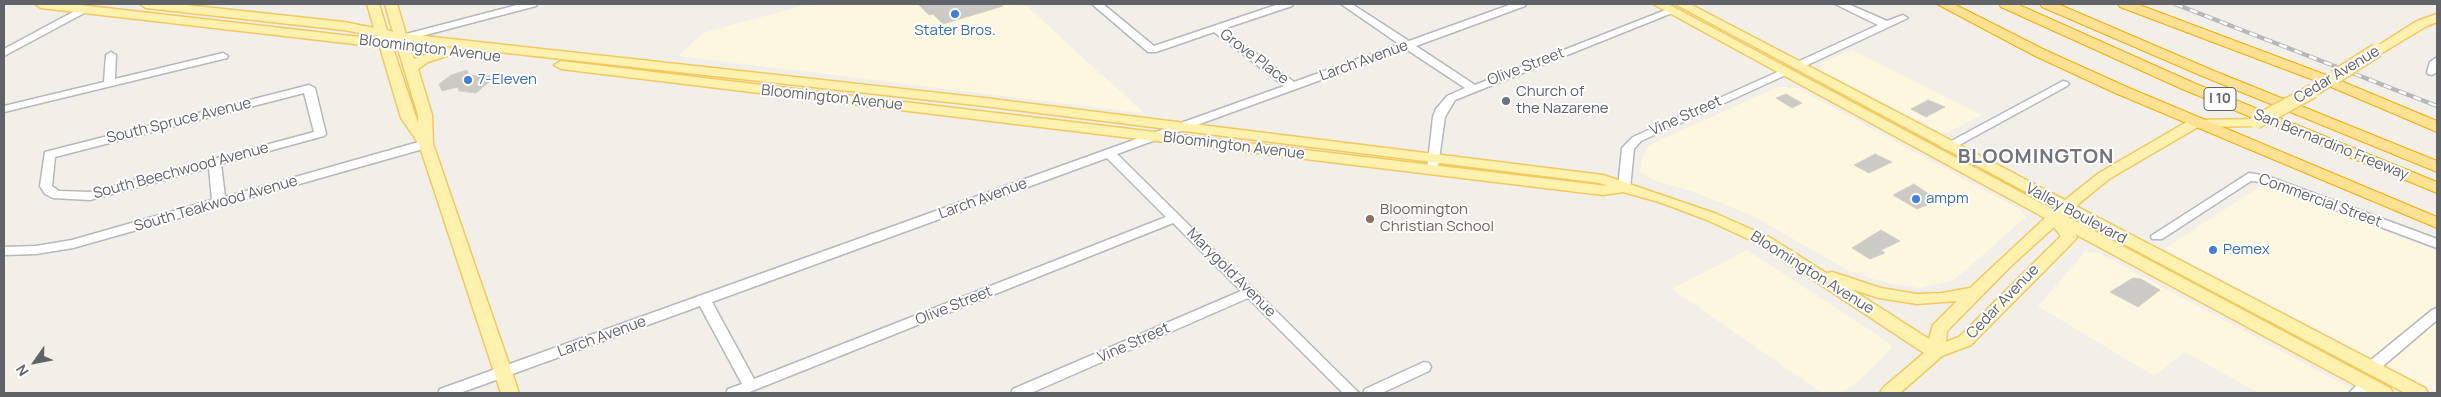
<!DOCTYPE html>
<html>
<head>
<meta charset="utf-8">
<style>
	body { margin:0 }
	#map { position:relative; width:2441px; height:397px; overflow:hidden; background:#f1efe8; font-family:Manrope,sans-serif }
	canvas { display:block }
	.frame { position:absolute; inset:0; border:5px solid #5f6368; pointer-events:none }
	.north { position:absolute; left:10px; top:337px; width:50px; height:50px; -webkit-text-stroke:4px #fff; paint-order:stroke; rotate:237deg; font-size:14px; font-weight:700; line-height:20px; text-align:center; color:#5f6368 }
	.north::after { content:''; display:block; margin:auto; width:18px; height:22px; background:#5f6368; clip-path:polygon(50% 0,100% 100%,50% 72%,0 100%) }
</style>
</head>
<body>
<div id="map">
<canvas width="2441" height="397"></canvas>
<div class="frame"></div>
<div class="north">N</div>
</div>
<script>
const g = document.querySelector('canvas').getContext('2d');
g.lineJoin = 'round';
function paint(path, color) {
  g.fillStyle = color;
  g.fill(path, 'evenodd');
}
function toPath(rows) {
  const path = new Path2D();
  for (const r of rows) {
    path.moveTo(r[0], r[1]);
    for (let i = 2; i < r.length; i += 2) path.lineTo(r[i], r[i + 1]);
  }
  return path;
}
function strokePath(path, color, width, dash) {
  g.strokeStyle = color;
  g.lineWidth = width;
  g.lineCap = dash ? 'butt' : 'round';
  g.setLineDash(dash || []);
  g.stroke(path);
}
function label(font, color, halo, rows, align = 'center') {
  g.font = font + ' Manrope,sans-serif';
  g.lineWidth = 4;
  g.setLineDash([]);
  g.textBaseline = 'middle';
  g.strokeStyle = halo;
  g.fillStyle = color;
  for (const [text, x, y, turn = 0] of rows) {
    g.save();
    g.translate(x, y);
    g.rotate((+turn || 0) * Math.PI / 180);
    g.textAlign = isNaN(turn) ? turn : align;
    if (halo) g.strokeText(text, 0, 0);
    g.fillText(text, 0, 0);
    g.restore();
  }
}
const commercial = toPath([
	[809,4,1024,4,1144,113,678,56,703,33],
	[1852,50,1982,115,1949,132,1943,133,1821,70,1821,63],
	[1778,87,1797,88,2021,210,2026,217,1954,280,1919,288,1886,283,1849,271,1755,217,1694,192,1653,180,1640,172,1641,161,1645,153,1649,146,1658,141],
	[2261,186,2272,188,2437,251,2437,392,2164,249],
	[1747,250,1888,342,1891,347,1887,353,1862,378,1841,393,1822,393,1672,289],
	[2085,252,2099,253,2359,393,2259,393,2185,352,2154,376,2038,306]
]);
const building = toPath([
	[918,4,1002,4,1003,6,943,24,933,14,929,15,918,4],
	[467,70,469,75,496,76,476,93,459,91,458,87,442,91,439,84,451,75,467,70],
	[1786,94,1802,103,1792,108,1776,98,1786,94],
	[1928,100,1945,107,1926,117,1911,109,1928,100],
	[1875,154,1892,162,1869,173,1854,165,1875,154],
	[1914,184,1932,196,1934,202,1917,209,1893,195,1914,184],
	[1881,230,1900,241,1881,250,1885,253,1870,259,1852,248,1881,230],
	[2133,278,2141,279,2160,290,2138,307,2110,292,2133,278]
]);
const minor = toPath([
	[521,4,537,4,536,6,395,43,390,40,391,38,521,4],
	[1092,4,1103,4,1154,46,1279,4,1293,4,1292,6,1223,29,1294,82,1399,44,1341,4,1352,4,1409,41,1512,4,1526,4,1525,6,1416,46,1475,85,1668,9,1672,8,1677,11,1455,100,1445,117,1437,173,1429,173,1427,170,1433,117,1436,109,1447,96,1465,88,1406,49,1117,154,1359,393,1343,393,1248,298,1031,393,1011,393,1013,389,1241,291,1173,223,747,393,726,393,728,389,742,384,700,306,460,393,438,393,440,389,1284,86,1214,32,1156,52,1148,52,1092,4],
	[1107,158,1166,217,754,379,712,302,1107,158],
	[1835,4,1848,4,1887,21,1903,15,1908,18,1801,68,1793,68,1792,66,1793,64,1878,25,1835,4],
	[84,6,88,7,88,11,4,56,4,49,84,6],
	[111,52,116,55,115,79,223,53,228,56,227,58,4,112,4,106,104,82,106,55,111,52],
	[2437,57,2437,72,2432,75,2428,74,2427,72,2430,62,2437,57],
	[1784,69,1788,70,1789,72,1788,74,1641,141,1634,149,1630,188,1628,191,1620,191,1618,188,1622,148,1633,137,1784,69],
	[2063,81,2067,82,2069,84,2067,86,1952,149,1944,149,1942,146,2063,81],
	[309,85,315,88,326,134,324,136,221,164,225,197,422,141,426,140,432,144,430,147,73,248,36,254,4,255,4,247,36,246,72,240,212,200,209,168,90,200,53,198,45,194,40,186,45,152,309,85],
	[304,93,314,132,90,192,59,191,52,186,55,157,304,93],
	[2249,173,2267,176,2437,239,2437,248,2261,182,2251,181,2162,239,2152,239,2151,236,2249,173],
	[2437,308,2437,320,2376,372,2366,372,2364,368,2366,364,2432,310,2437,308],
	[1424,362,1429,363,1431,367,1429,371,1382,393,1363,393,1365,389,1424,362],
	[2367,379,2372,380,2374,384,2366,393,2349,393,2362,380,2367,379]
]);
const major = toPath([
	[35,4,71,4,377,39,376,36,344,30,146,8,140,4,177,4,344,22,374,28,367,4,379,4,387,30,393,32,385,4,397,4,406,34,984,98,1603,175,1717,214,1771,238,1826,273,1832,272,1881,288,1917,294,1942,293,1970,288,2045,218,1653,4,1668,4,2054,210,2056,208,1675,4,1690,4,2065,200,2099,173,2190,120,2261,119,2263,122,2261,125,2256,126,2198,127,2109,179,2076,206,2425,388,2428,393,2405,393,2067,214,2066,216,2390,388,2393,393,2370,393,2075,234,2077,237,2075,240,1971,345,1942,356,1900,393,1880,393,1883,388,1924,353,1759,244,1707,220,1659,202,1623,192,1603,195,561,69,554,65,561,61,1607,186,1600,183,984,106,409,42,414,59,448,47,454,51,453,54,428,62,418,69,432,115,433,144,519,393,501,393,419,144,401,118,380,47,41,8,35,4],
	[393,48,398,49,418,115,418,123,393,48],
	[2054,227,2061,236,1959,337,1946,342,1947,331,2010,267,2054,227],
	[1851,289,1879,298,1917,304,1957,301,1933,325,1929,339,1851,289],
	[2437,14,2437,22,2425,27,2382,53,2372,53,2371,50,2417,21,2437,14],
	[2335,73,2342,77,2340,80,2318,94,2308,94,2306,91,2308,88,2335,73]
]);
const highway = toPath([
	[1937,4,1954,4,2045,50,2127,87,2437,217,2437,228,2115,93,2035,56,1937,4],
	[1999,4,2017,4,2194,83,2437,182,2437,193,2182,89,2001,7,1999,4],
	[2040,4,2058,4,2212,70,2437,161,2437,172,2202,76,2042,7,2040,4],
	[2118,4,2137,4,2334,78,2437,121,2437,132,2324,84,2120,7,2118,4]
]);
const rail = toPath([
	[2175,4,2437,106]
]);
const majorBridge = toPath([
	[2335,77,2377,50],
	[2256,122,2313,91]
]);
const markers = [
	[955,14,5,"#3f7fe0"],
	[468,80,5,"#3f7fe0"],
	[1506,101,5,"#6b7280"],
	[1916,199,5,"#3f7fe0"],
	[1370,219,5,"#8d6e63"],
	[2213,250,5,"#3f7fe0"]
];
const shields = [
	[2220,99,32]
];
const shieldNames = [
	["I 10",2220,99]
];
const shopNames = [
	["Stater Bros.",955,31,"center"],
	["7-Eleven",478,80],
	["ampm",1926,199],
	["Pemex",2223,250]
];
const streetNames = [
	["Bloomington Avenue",430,49,7],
	["Grove Place",1254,57,37],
	["Larch Avenue",1364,61,-20],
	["Olive Street",1526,67,-21],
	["Cedar Avenue",2337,75,-31],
	["Bloomington Avenue",832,98,6],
	["Vine Street",1686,116,-24],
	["South Spruce Avenue",179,121,-14],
	["San Bernardino Freeway",2331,145,22],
	["Bloomington Avenue",1234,146,7],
	["South Beechwood Avenue",181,171,-15],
	["Larch Avenue",983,199,-20],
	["Commercial Street",2320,201,20],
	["South Teakwood Avenue",216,204,-16],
	["Valley Boulevard",2076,214,28],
	["Marygold Avenue",1231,273,45],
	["Bloomington Avenue",1812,273,32],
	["Cedar Avenue",2003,302,-46],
	["Olive Street",954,306,-22],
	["Larch Avenue",602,337,-20],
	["Vine Street",1134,343,-24]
];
const worshipNames = [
	["Church of",1516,92],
	["the Nazarene",1516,109]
];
const educationNames = [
	["Bloomington",1380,210],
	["Christian School",1380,227]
];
const districtNames = [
	["BLOOMINGTON",2036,157]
];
paint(commercial, '#fef7e0');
paint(building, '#cccac5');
strokePath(building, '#d6d1c6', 1);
strokePath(minor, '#b5b8bc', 3);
strokePath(major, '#f2c960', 3);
strokePath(highway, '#f9ab00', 2);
paint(minor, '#fff');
paint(major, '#fff2af');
paint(highway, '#fde293');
strokePath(rail, '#b6b7b8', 4.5);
strokePath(rail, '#fff', 2.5, [8]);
strokePath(majorBridge, '#f2c960', 16, []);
strokePath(majorBridge, '#fff2af', 13);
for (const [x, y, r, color] of markers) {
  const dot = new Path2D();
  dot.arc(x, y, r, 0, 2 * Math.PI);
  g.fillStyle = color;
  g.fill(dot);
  strokePath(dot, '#fff', 2);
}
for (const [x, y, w] of shields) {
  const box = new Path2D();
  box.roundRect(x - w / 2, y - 11.5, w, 23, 4);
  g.fillStyle = '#fff';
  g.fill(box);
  strokePath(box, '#5f6368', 1);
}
label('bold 14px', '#5f6368', null, shieldNames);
label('15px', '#366cbe', '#fff', shopNames, 'left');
label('15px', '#5f6368', '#fff', streetNames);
label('15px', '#5b616d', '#fff', worshipNames, 'left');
label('15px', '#785e54', '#fff', educationNames, 'left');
g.letterSpacing = '1px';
label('bold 20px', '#70757a', '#fff', districtNames);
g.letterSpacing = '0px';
</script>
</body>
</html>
